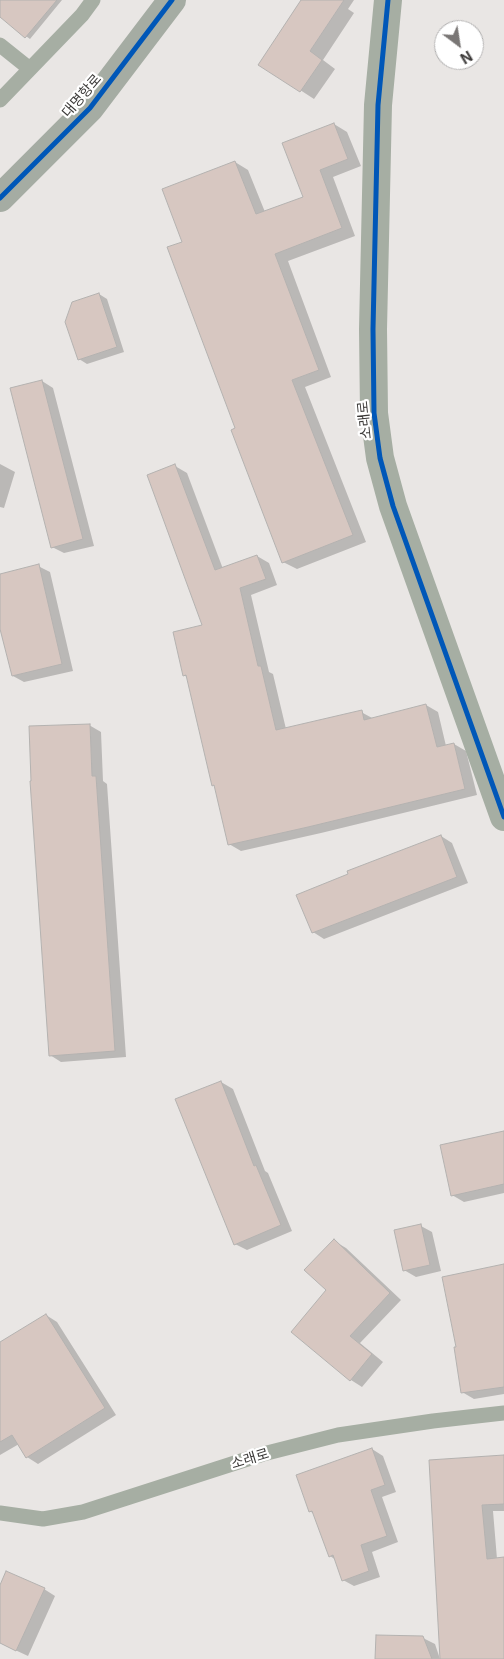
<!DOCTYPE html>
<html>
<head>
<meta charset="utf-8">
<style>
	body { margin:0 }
	#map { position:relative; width:504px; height:1659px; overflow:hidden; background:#e9e6e4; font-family:Inter,sans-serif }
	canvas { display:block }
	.north { position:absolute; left:434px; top:20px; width:50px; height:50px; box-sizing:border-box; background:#fff; border:1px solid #b1b0b0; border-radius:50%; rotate:149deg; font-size:14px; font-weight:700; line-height:20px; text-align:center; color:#3c3a39 }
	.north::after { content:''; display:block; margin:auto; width:18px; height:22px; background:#797675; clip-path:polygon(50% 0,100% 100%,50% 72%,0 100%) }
</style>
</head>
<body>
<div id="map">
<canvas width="504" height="1659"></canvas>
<div class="north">N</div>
</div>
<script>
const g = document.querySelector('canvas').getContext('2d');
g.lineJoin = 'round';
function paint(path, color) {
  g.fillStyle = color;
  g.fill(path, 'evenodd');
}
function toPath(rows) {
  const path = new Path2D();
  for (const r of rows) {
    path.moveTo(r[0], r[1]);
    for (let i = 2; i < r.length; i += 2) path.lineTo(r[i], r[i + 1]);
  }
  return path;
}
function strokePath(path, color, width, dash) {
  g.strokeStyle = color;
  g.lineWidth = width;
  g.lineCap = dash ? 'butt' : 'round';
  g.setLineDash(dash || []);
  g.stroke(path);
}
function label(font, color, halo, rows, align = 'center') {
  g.font = font + ' Inter,"Noto Sans KR",sans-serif';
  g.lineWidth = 4.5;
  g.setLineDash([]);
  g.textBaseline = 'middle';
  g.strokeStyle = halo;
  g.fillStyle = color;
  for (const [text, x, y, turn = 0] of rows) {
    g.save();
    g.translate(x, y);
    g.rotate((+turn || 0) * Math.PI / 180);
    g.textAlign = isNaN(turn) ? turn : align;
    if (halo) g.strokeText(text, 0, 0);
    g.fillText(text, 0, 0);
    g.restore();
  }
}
const shadow = toPath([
	[0,0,62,0,30,39,0,17],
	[303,0,354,0,348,9,354,13,323,60,335,69,314,99,260,64],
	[334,124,347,132,361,166,333,177,355,236,288,261,331,377,305,387,366,542,297,569,283,562,237,429,184,242,235,162,248,170,265,212,305,198],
	[99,294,107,299,124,352,87,364,79,359],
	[42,381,53,388,94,546,64,553,52,547],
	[0,464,15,472,4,508,0,507],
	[175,466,187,473,223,569,257,556,269,563,277,585,251,595,269,672,273,674,286,729,361,712,374,719,426,705,438,712,446,746,454,744,466,751,477,795,321,833,241,851,229,844,216,787,213,785,188,678,184,675,204,626],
	[38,566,50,572,73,671,24,682,13,676,0,623,0,575],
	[89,725,101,732,103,781,107,784,126,1057,61,1062,50,1055],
	[441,836,452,843,468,883,324,939,313,932,350,875],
	[221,1082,233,1089,265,1171,268,1173,292,1231,247,1250,235,1244],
	[504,1132,504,1193,464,1202,452,1195],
	[421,1226,432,1232,441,1271,416,1277,404,1270],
	[334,1241,346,1248,401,1300,360,1343,383,1362,362,1387,351,1380,293,1332,327,1290],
	[504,1265,504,1394,474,1399,462,1392],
	[46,1315,57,1322,116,1415,38,1464,27,1457,19,1444,0,1455,0,1343],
	[372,1449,383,1456,396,1492,382,1497,398,1542,372,1552,380,1577,354,1586,343,1580,336,1560,330,1556,315,1515,310,1511],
	[504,1456,504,1511,493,1511,497,1559,504,1558,504,1659,441,1659,430,1461],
	[0,1588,44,1589,55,1596,28,1656,0,1643],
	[423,1638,435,1644,440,1659,377,1659]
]);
const building = toPath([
	[0,0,57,0,25,38,0,17,0,0],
	[301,0,344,0,310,51,322,60,300,92,258,65,301,0],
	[334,123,348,159,320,170,342,228,275,254,319,370,292,380,353,535,282,563,231,430,235,428,167,247,182,242,162,189,235,161,256,214,303,197,282,143,334,123],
	[99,293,117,347,78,360,65,322,72,302,99,293],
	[42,380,83,539,51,548,10,388,42,380],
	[175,464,215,570,257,555,266,579,240,588,258,666,261,666,276,730,362,710,364,720,426,704,437,747,454,743,465,789,308,827,228,845,214,785,212,786,186,675,183,676,173,632,202,625,147,475,175,464],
	[39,564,62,664,12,676,0,629,0,574,39,564],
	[90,724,92,776,96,776,115,1051,49,1056,30,781,31,781,29,726,90,724],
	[441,835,457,877,312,933,296,895,348,874,347,871,441,835],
	[221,1081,254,1166,256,1165,281,1225,234,1245,175,1099,221,1081],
	[504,1131,504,1184,451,1196,440,1145,504,1131],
	[421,1224,430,1265,403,1271,394,1230,421,1224],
	[334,1239,390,1293,350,1336,372,1354,350,1381,291,1332,326,1290,304,1270,334,1239],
	[504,1264,504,1387,461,1393,454,1347,456,1347,442,1277,504,1264],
	[46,1314,105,1408,26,1458,12,1435,0,1442,0,1342,46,1314],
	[372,1448,385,1485,371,1490,387,1536,361,1545,369,1571,342,1581,333,1555,329,1557,312,1511,309,1512,296,1475,372,1448],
	[504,1455,504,1504,482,1505,487,1559,504,1557,504,1659,440,1659,429,1460,504,1455],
	[6,1571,45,1588,16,1651,0,1643,0,1585,6,1571],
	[376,1635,423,1636,432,1659,375,1659,376,1635]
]);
const service = toPath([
	[0,45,30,69],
	[0,100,82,15,93,0],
	[0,1513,43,1519,83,1512,263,1454,338,1435,433,1421,504,1413]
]);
const tertiary = toPath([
	[388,0,378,105,373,329,374,413,380,458,393,506,504,817]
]);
const secondary = toPath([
	[0,198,90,108,172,0]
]);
const cycleway = toPath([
	[388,0,378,105,373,329,374,413,380,458,393,506,504,817],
	[0,198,90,108,172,0]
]);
const streetNames = [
	["대명항로",82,96,-49],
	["소래로",365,420,-96],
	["소래로",250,1459,-17]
];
paint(shadow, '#0003');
paint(building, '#d7c7c1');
strokePath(building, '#b4b2b0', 1);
strokePath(service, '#a6aea3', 15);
strokePath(tertiary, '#a6aea3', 28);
strokePath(secondary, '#a5aca3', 28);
strokePath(cycleway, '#0057b8', 5);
label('14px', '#3c3a39', '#fff', streetNames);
</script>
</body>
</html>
